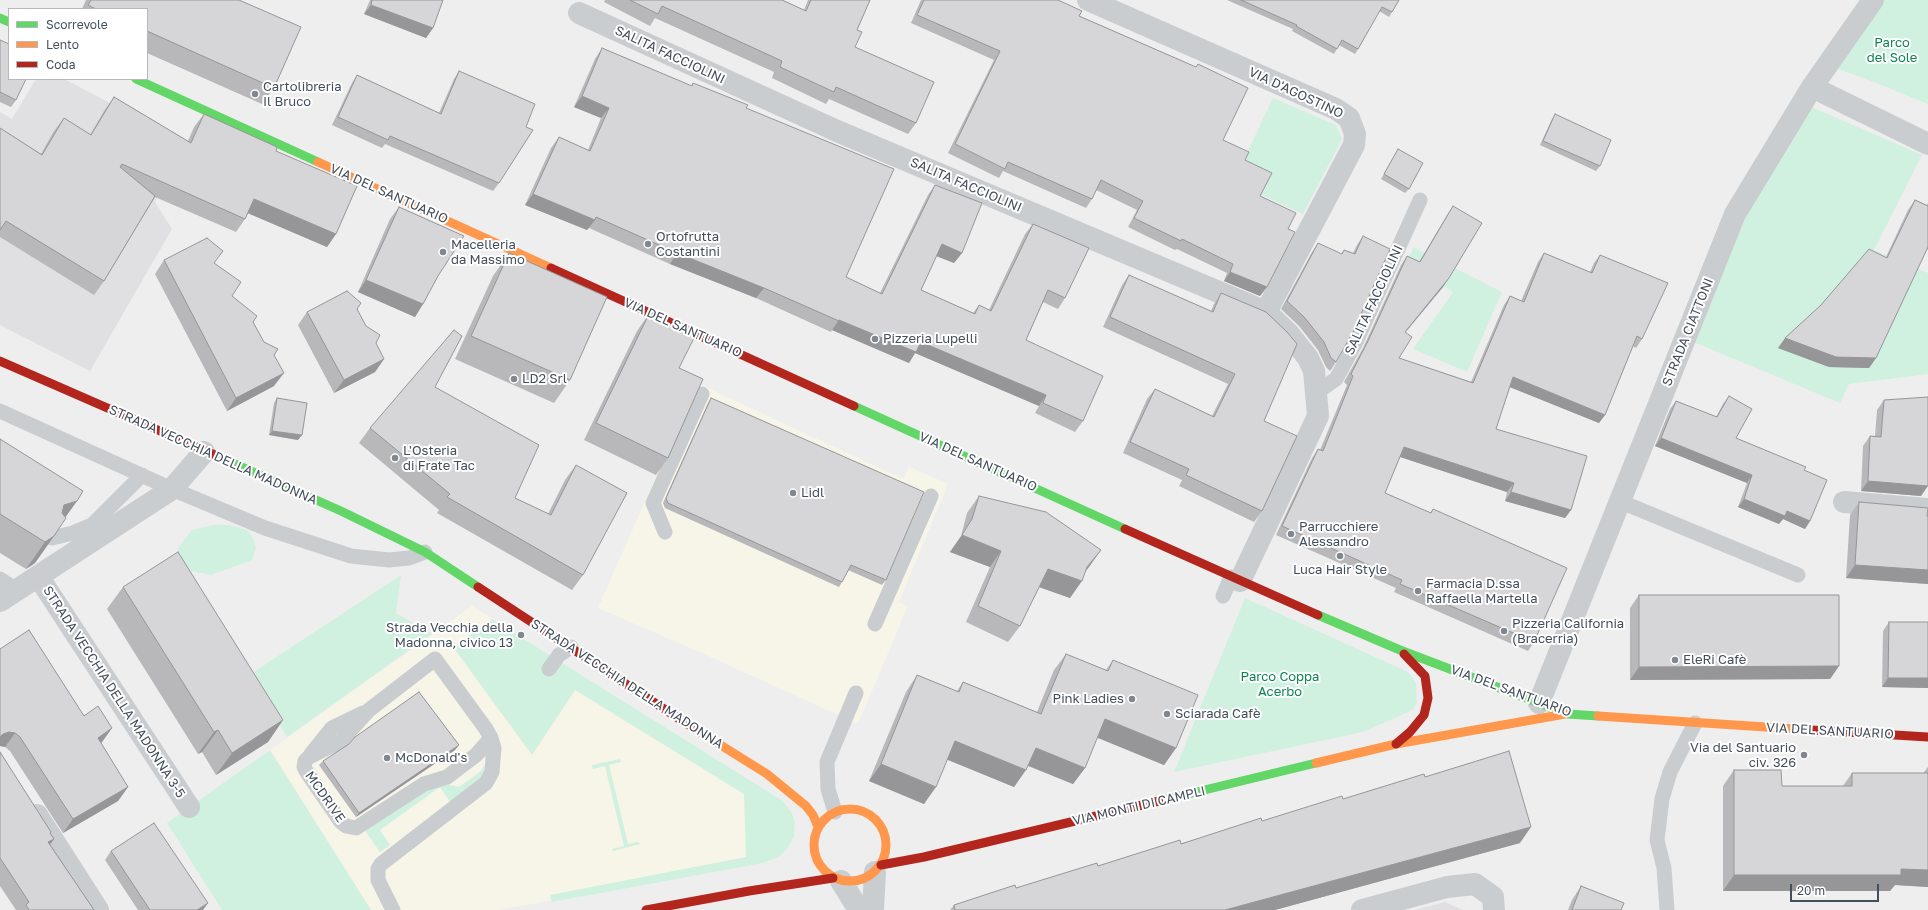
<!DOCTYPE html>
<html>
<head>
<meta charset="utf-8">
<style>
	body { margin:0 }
	#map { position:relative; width:1928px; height:910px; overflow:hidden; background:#efeeee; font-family:"Golos Text",sans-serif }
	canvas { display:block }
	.legend { position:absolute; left:8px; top:8px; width:140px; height:72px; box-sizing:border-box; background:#fff; border:1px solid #b4b9be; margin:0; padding:5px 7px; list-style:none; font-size:12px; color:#444f5d }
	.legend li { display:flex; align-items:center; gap:8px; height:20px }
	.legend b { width:20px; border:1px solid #b4b9be }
	.scale { position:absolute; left:1790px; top:884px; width:89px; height:18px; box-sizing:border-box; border:2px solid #444f5d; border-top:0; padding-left:5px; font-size:12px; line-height:14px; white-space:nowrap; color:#444f5d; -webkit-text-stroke:3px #fff; paint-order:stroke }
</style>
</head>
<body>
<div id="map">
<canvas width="1928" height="910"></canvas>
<ul class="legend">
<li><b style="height:5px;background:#63d668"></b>Scorrevole</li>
<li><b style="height:5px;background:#ff974d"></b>Lento</li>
<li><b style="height:5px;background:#b3261e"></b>Coda</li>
</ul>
<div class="scale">20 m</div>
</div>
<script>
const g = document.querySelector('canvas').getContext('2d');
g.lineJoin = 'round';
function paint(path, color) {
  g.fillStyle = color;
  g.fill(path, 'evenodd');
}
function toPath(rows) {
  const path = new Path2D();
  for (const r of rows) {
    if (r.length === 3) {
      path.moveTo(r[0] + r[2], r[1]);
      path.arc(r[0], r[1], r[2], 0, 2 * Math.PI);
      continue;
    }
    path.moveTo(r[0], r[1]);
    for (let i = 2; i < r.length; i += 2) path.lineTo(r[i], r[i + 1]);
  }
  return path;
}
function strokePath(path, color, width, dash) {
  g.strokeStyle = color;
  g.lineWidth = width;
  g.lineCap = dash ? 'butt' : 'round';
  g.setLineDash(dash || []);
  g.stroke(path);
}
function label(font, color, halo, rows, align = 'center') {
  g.font = font + ' "Golos Text",sans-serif';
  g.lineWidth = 4;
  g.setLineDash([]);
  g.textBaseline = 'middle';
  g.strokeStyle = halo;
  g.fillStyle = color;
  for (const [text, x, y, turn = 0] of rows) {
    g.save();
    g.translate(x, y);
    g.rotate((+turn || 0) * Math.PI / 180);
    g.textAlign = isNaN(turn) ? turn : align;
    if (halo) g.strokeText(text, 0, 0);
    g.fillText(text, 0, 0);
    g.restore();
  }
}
const commercial = toPath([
	[697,383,903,479,909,467,948,484,899,602,908,606,858,724,704,654,598,608],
	[472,606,783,801,792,813,795,822,794,837,787,849,779,857,763,863,498,910,371,910,270,750]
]);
const education = toPath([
	[36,79,64,79,170,134,163,180,155,202,172,229,90,371,0,325,0,112,12,119],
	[1445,902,1463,910,1415,910]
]);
const green = toPath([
	[1884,0,1928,0,1928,104,1874,82,1838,69],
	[1273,98,1336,125,1342,139,1303,214,1259,194,1243,161],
	[1807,105,1922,155,1874,250,1928,273,1928,374,1849,384,1840,403,1691,341,1754,198],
	[1414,247,1502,292,1467,372,1413,349,1453,292,1406,263],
	[213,525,230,525,247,530,253,538,256,548,252,560,211,575,191,571,181,561,178,548,192,530],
	[401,575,396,613,432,634,287,737,249,675],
	[1245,598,1408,672,1416,683,1417,702,1413,710,1363,732,1174,772],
	[492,619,783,801,792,813,795,822,794,837,787,849,779,857,763,863,552,902,550,895,746,857,744,794,575,690,532,755,453,647],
	[487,749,486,777,450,802,440,787,380,830,390,845,380,852,364,829,426,787,446,784,459,787,481,771,485,764,485,753],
	[270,750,371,910,222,910,167,823],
	[620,759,621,762,609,765,628,844,639,842,640,844,613,851,612,849,624,846,605,766,593,769,592,765]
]);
const lane = toPath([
	[1317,392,1336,379,1355,344,1420,200],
	[0,411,172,489,265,528,351,556,389,560,409,558,425,552],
	[1619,501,1798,575],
	[665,532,653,503,702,394],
	[52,538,73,533,92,525,142,475],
	[0,579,17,590],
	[1223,596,1231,577],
	[875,624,931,496],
	[549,669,559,655,571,647],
	[311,754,332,728,363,713],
	[835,812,828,789,827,762,856,693],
	[393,910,378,880,378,869,381,864,486,783,492,772,494,748,491,738,486,729,435,659,369,710,341,741,309,757,305,761,304,767,306,771,341,822,346,826,356,828,424,784,447,777,476,755,491,738],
	[1667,910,1664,868,1657,840,1662,799,1670,772,1695,723]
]);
const street = toPath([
	[1088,0,1336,109,1349,118,1355,134,1354,145,1266,312],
	[579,13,837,131,1266,312,1289,334,1308,358,1314,371,1318,416,1240,581],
	[1812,87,1928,144],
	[1844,502,1928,509],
	[38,576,189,807],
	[0,601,172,489,204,452],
	[1539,703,1735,214,1812,87,1873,0],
	[37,815,98,910],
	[841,881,859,910],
	[873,910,875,872],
	[1362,910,1447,887,1475,884,1493,897,1494,910]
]);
const fast = toPath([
	[0,18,9,22],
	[136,79,318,162],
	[854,406,1125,529],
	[215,455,341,511,425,552,478,587],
	[1318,615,1400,650,1568,714,1598,716],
	[1159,801,1316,763]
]);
const slow = toPath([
	[318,162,551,268],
	[1598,716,1811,730],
	[687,724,767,774,806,806,813,815,818,827],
	[1316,763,1396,744,1565,714],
	[850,845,36]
]);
const jam = toPath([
	[551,268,854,406],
	[0,361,215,455],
	[1125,529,1318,615],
	[478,587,687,724],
	[1811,730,1928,737],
	[1396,744,1410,732,1424,715,1428,698,1425,676,1404,654],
	[881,865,924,857,1159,801],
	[646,910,749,891,833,878]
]);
const wall = toPath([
	[86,0,239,0,274,88,262,104,147,53,147,9,82,9],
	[370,0,443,0,433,28,426,38,364,14],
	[605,0,782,0,804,10,808,0,870,0,857,30,855,47,916,123,908,134,829,99,826,104,772,78,774,72,655,18,650,26,604,2],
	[921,0,1058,0,1079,16,1196,67,1198,64,1223,140,1245,160,1260,196,1288,229,1267,287,1260,296,1224,281,1227,273,1177,249,1175,250,1128,227,1137,210,1096,190,1092,199,1086,208,1003,171,999,178,948,153,994,60,911,23],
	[1227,0,1399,0,1389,17,1379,11,1358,49,1355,54,1339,45,1334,54,1292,31,1293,29],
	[0,40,16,100,11,107,0,102],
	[602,48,691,86,693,83,746,108,846,277,880,293,928,195,935,185,962,253,954,263,936,256,921,290,973,313,979,305,989,310,1025,234,1033,224,1065,298,1058,309,1043,302,1026,340,1083,421,1075,432,1035,413,1039,406,915,353,909,363,832,330,831,332,756,298,670,264,589,228,587,230,525,205,551,148,559,137,588,150,601,118,574,107,595,59],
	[459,71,499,183,493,191,385,144,382,148,332,125,352,83,357,75,439,113,454,79],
	[114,97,188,141,194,127,204,114,276,151,336,234,327,247,248,213,245,219,236,232,155,197,104,281,94,295,0,237,0,128,41,154,54,131,64,118,90,135,104,111],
	[1555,114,1600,166,1596,171,1540,145,1552,119],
	[1398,149,1409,189,1405,193,1381,179],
	[1915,200,1927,205,1928,203,1928,250,1927,249,1876,358,1869,368,1829,367,1778,348,1886,257,1908,210],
	[1453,206,1443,287,1405,333,1399,358,1471,382,1504,305,1510,296,1521,301,1538,262,1544,253,1590,272,1594,263,1600,255,1642,339,1636,348,1633,346,1605,415,1599,423,1510,387,1496,429,1571,510,1565,518,1505,501,1507,492,1400,457,1385,493,1430,513,1433,509,1534,642,1528,651,1394,592,1396,588,1276,535,1312,458,1318,449,1320,450,1347,385,1344,382,1363,348,1401,265,1407,256,1419,262,1447,215],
	[399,207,438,276,423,304,415,317,358,292,390,219],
	[1363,236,1336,362,1330,371,1326,367,1318,350,1299,326,1281,309,1312,252,1318,243,1341,254,1344,250,1353,253,1357,245],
	[509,253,570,380,554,403,455,359,493,276],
	[164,260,214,264,232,296,253,322,264,342,278,349,274,356,274,386,227,411,155,274],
	[1129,275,1211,311,1214,304,1221,293,1264,421,1262,511,1254,522,1179,486,1182,480,1123,453,1147,399,1155,389,1212,416,1228,384,1103,327,1122,285],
	[357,309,366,326,384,359,375,372,334,393,298,325,307,312],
	[649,314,679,368,668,458,656,475,584,440,637,331],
	[435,387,515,498,548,514,565,480,576,465,583,575,572,590,437,513,439,510,359,443,370,428],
	[1729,396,1736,438,1804,470,1810,521,1805,529,1783,519,1779,524,1738,507,1747,483,1655,446,1670,409,1676,401,1716,417,1723,404],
	[277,398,298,440,269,435,274,403],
	[711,398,886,580,882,585,848,570,842,582,839,587,665,508,663,503,708,403],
	[1884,400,1921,496,1861,491,1863,446,1870,436,1875,436,1877,410],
	[0,439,77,501,65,518,54,536,35,563,26,569,0,553],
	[979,496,1101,550,1085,572,1070,598,1039,587,1020,626,1008,642,966,622,990,567,950,552,961,536,967,513],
	[1859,502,1928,516,1928,584,1846,578,1850,515],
	[123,587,283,720,268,742,216,775,202,752,198,754,107,609],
	[1639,595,1839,666,1830,679,1630,680,1630,608],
	[1889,622,1928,622,1928,688,1882,687,1883,631],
	[0,649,84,716,112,728,102,742,101,743,128,787,118,801,63,833,10,751,5,747,0,746],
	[1066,654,1106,670,1113,660,1176,748,1164,765,1097,737,1085,768,1073,784,1028,766,1014,787,947,759,924,804,869,781,906,692,917,675,957,691,963,682,1037,712,1054,670],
	[349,744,455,750,356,817,319,765,323,761],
	[0,752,54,839,50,844,94,910,16,910,0,886],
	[1928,767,1928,887,1895,885,1890,891,1723,891,1723,786,1734,770,1782,786,1843,786,1852,773,1924,773,1924,772],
	[1425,777,1520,843,1275,910,950,910,954,905,1098,866],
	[111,851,203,910,138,910,105,860],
	[1581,886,1621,910,1568,910,1572,900]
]);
const shadedWall = toPath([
	[371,5,433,28,426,38,364,14],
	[582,96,609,108,601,118,574,107],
	[533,194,595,220,587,230,525,205],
	[254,199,336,234,327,247,245,212],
	[942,244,962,253,954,263,934,255],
	[677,253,764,288,756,298,670,264],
	[1230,272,1267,287,1260,296,1224,281],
	[1449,278,1443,287,1398,341,1405,332],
	[366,280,423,304,415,317,358,292],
	[839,320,921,342,1046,395,1039,406,915,353,909,363,832,330],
	[1785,338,1876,358,1869,368,1829,367,1778,348],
	[384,359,375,372,334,393,344,380],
	[284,373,274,386,227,411,236,398],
	[1513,377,1605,415,1599,423,1507,386],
	[272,431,302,435,298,440,269,435],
	[1661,438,1752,475,1747,483,1655,446],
	[1404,447,1514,483,1507,492,1397,456],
	[1868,481,1928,486,1921,496,1861,491],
	[1511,492,1571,510,1565,518,1505,501],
	[1744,499,1787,511,1810,521,1805,529,1783,519,1779,524,1738,507],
	[77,501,58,527,64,505],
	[962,535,1001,551,990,567,950,552],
	[54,536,35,563,26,569,45,542],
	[1101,550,1089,567,1078,580,1082,581,1070,598,1036,586,1048,569,1087,567],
	[1855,565,1928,570,1928,584,1846,578],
	[1839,666,1830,679,1630,680,1639,667],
	[1888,678,1928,678,1928,688,1882,687],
	[1105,719,1176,748,1164,765,1093,736],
	[283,720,268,742,216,775,232,753],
	[112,728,102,742,88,751,98,738],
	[218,730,202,752,198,754,214,732],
	[9,732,15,733,5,747,0,746,0,737,3,734],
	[955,741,1026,770,1014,787,943,758],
	[459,745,455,750,356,817,359,813],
	[1036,748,1085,768,1073,784,1024,764],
	[881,764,936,787,924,804,869,781],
	[128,787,118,801,63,833,73,819],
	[1531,827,1520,843,1275,910,1225,910],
	[54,839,44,853,48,842],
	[1901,869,1928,870,1928,887,1895,885,1890,891,1723,891,1734,875],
	[208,903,203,910,197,910]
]);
const building = toPath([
	[91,0,239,0,301,27,274,88,147,31,147,9,96,9,88,5,91,0],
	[372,0,443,0,433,28,371,5,372,0],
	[630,0,782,0,806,11,811,0,870,0,857,30,862,32,855,47,934,82,916,123,836,87,834,92,780,67,782,61,662,6,658,14,630,0],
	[924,0,1058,0,1082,11,1079,16,1196,67,1198,64,1248,88,1223,140,1249,152,1245,160,1272,173,1260,196,1296,213,1288,229,1295,232,1267,287,1230,272,1233,264,1182,239,1181,241,1134,218,1143,201,1101,180,1092,199,1008,162,1005,169,955,144,1000,51,917,15,924,0],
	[1241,0,1399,0,1392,12,1382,7,1358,49,1342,40,1337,49,1296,26,1297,25,1241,0],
	[0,40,9,44,9,79,26,79,16,100,0,92,0,40],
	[602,48,692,86,693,83,748,105,746,108,894,169,846,277,882,294,935,185,982,203,962,253,942,244,921,290,975,314,979,305,991,311,1033,224,1089,248,1065,298,1048,290,1026,340,1103,376,1083,421,1043,403,1046,395,921,342,916,352,839,320,839,321,764,288,677,253,596,217,595,220,533,194,559,137,590,151,609,108,582,96,602,48],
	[459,71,535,104,526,127,533,130,499,183,390,136,388,140,338,117,357,75,441,114,459,71],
	[114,97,191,143,204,114,277,147,276,151,357,186,336,234,254,199,245,219,122,164,120,167,155,196,104,281,6,221,0,230,0,128,42,155,64,118,91,135,114,97],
	[1555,114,1611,140,1600,166,1543,141,1555,114],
	[1398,149,1423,163,1409,189,1384,174,1398,149],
	[1915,200,1928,206,1928,247,1876,358,1836,357,1785,338,1821,305,1869,249,1887,258,1915,200],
	[1453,206,1482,223,1449,278,1405,332,1412,337,1399,358,1473,383,1510,296,1524,302,1544,253,1592,273,1600,255,1668,283,1642,339,1637,336,1605,415,1513,377,1496,429,1587,456,1571,510,1511,492,1514,483,1404,447,1385,493,1431,513,1433,509,1567,568,1534,642,1400,584,1402,580,1282,526,1318,449,1323,451,1353,376,1351,374,1369,339,1407,256,1420,262,1453,206],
	[399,207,464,236,438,276,423,304,366,280,399,207],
	[1363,236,1390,249,1353,332,1336,362,1331,358,1324,342,1305,318,1287,301,1318,243,1342,254,1344,250,1355,254,1363,236],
	[207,238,223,251,214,263,241,282,232,296,257,316,253,322,264,342,278,349,274,355,284,373,236,398,164,260,207,238],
	[509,253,607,297,570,380,471,336,509,253],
	[1129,275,1213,312,1221,293,1266,312,1287,332,1297,344,1264,421,1297,436,1262,511,1186,475,1189,469,1130,442,1155,389,1214,417,1235,374,1110,317,1129,275],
	[347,291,361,303,357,309,366,326,380,335,376,343,384,359,344,380,307,312,347,291],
	[649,314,695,336,679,368,703,379,668,458,596,423,649,314],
	[454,330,462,336,435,387,539,445,515,498,551,515,576,465,627,493,583,575,447,497,450,494,370,428,454,330],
	[1729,396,1752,409,1736,438,1806,467,1804,470,1827,480,1810,521,1787,511,1785,516,1744,499,1752,475,1661,438,1676,401,1717,417,1729,396],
	[1928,397,1928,486,1868,481,1870,436,1881,437,1884,400,1928,397],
	[277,398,307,403,302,435,272,431,277,398],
	[711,398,924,492,886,580,851,565,842,582,668,503,666,498,711,398],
	[0,439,83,491,77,501,64,505,62,513,66,518,54,536,45,542,0,514,0,439],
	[979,496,1046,512,1101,550,1087,567,1082,581,1048,569,1020,626,978,606,1001,551,962,535,972,519,979,496],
	[1859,502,1928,508,1927,516,1928,516,1928,570,1855,565,1859,502],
	[178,552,283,720,232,753,218,730,214,732,123,587,178,552],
	[1639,595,1839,595,1839,666,1639,667,1639,595],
	[1889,622,1928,622,1928,678,1888,678,1889,622],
	[29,630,84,716,98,706,112,728,98,738,128,787,73,819,20,737,15,733,9,732,3,734,0,737,0,649,29,630],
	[1066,654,1108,671,1113,660,1198,695,1176,748,1105,719,1085,768,1036,748,1026,770,955,741,936,787,881,764,917,675,959,692,963,682,1041,714,1066,654],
	[419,692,459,745,359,813,323,761,349,744,355,737,419,692],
	[1509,751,1531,827,1225,910,955,910,954,905,1015,885,1016,888,1097,863,1098,866,1180,840,1181,844,1261,818,1262,821,1342,796,1343,799,1424,774,1425,777,1509,751],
	[0,752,51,832,50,833,54,839,48,842,94,910,29,910,26,905,29,902,0,858,0,752],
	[1734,770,1781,770,1782,786,1852,786,1852,773,1928,773,1928,870,1901,869,1901,875,1734,875,1734,770],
	[154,823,208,903,197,910,150,910,111,851,154,823],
	[1581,886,1624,903,1621,910,1572,910,1581,886]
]);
const markers = [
	[255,94,4,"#808790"],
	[648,244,4,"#808790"],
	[443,252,4,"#808790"],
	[875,339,4,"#808790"],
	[514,379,4,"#808790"],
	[395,458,4,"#808790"],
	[793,493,4,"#808790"],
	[1291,534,4,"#808790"],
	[1340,556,4,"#808790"],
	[1418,591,4,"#808790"],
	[1504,631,4,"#808790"],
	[521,635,4,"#808790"],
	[1675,660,4,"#808790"],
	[1132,699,4,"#808790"],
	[1167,714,4,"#808790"],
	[1804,755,4,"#808790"],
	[387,758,4,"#808790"]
];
const parkNames = [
	["Parco",1892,43],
	["del Sole",1892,58],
	["Parco Coppa",1280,677],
	["Acerbo",1280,692]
];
const streetNames = [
	["SALITA FACCIOLINI",670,55,25],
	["VIA D'AGOSTINO",1296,93,25],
	["SALITA FACCIOLINI",966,185,23],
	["VIA DEL SANTUARIO",389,194,24],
	["SALITA FACCIOLINI",1374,300,-65],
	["VIA DEL SANTUARIO",683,328,24],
	["STRADA CIATTONI",1688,332,-68],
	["STRADA VECCHIA DELLA MADONNA",213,455,24],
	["VIA DEL SANTUARIO",978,462,24],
	["STRADA VECCHIA DELLA MADONNA",627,684,33],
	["VIA DEL SANTUARIO",1511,691,20],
	["STRADA VECCHIA DELLA MADONNA 3-5",114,692,57],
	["VIA DEL SANTUARIO",1830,731,3],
	["MCDRIVE",325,797,55],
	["VIA MONTI DI CAMPLI",1139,806,-13]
];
const poiNames = [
	["Cartolibreria",263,87],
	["Il Bruco",263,102],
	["Ortofrutta",656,237],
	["Costantini",656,252],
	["Macelleria",451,245],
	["da Massimo",451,260],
	["Pizzeria Lupelli",883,339],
	["LD2 Srl",522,379],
	["L'Osteria",403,451],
	["di Frate Tac",403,466],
	["Lidl",801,493],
	["Parrucchiere",1299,527],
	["Alessandro",1299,542],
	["Luca Hair Style",1340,570,"center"],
	["Farmacia D.ssa",1426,584],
	["Raffaella Martella",1426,599],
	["Pizzeria California",1512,624],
	["(Bracerria)",1512,639],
	["Strada Vecchia della",513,628,"right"],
	["Madonna, civico 13",513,643,"right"],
	["EleRi Cafè",1683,660],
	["Pink Ladies",1124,699,"right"],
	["Sciarada Cafè",1175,714],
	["Via del Santuario",1796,748,"right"],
	["civ. 326",1796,763,"right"],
	["McDonald's",395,758]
];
paint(commercial, '#f7f4e8');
paint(education, '#e0dfe1');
paint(green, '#d0f1df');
strokePath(lane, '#cacdcf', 15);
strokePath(street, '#cacdcf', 22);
strokePath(fast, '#63d668', 9);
strokePath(slow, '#ff974d', 9);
strokePath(jam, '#b3261e', 9);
paint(wall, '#b8b8bb');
paint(shadedWall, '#969698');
paint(building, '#d6d6d9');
strokePath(building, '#969698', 1);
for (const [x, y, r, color] of markers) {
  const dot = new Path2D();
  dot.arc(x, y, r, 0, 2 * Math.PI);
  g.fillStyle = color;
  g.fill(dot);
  strokePath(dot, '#fff', 1.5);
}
label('13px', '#0d8551', '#fff', parkNames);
label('13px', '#444f5d', '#fff', streetNames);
label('13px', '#444f5d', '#fff', poiNames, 'left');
</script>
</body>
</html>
